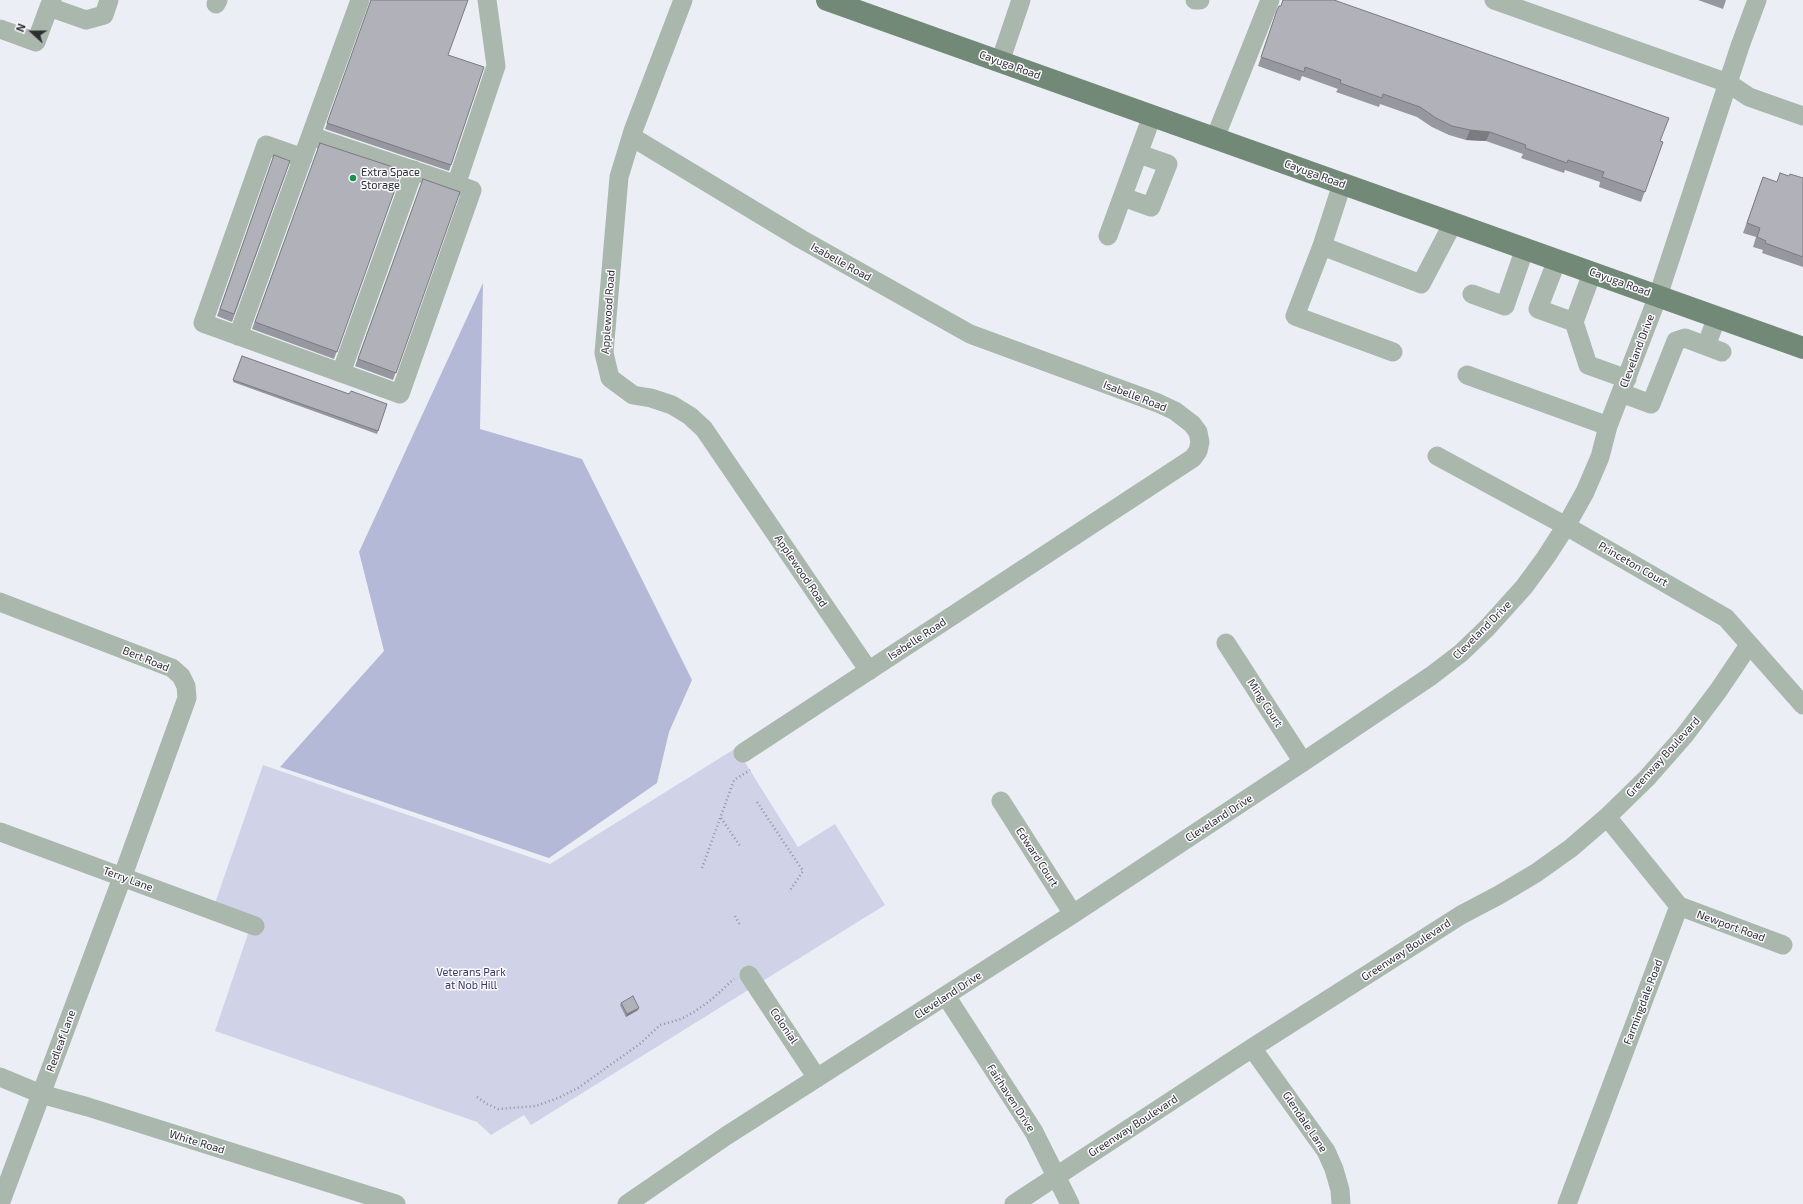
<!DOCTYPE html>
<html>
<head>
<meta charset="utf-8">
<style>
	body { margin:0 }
	#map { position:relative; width:1803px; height:1204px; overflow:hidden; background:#eceef6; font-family:"Exo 2",sans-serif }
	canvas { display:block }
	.north { position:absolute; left:12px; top:12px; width:40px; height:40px; -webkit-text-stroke:3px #fbfbff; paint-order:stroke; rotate:291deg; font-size:11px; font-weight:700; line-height:16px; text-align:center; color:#2e2e32 }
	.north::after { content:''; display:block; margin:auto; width:14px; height:18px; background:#2e2e32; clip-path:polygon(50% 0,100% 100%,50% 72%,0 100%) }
</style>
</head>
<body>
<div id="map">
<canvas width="1803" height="1204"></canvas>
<div class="north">N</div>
</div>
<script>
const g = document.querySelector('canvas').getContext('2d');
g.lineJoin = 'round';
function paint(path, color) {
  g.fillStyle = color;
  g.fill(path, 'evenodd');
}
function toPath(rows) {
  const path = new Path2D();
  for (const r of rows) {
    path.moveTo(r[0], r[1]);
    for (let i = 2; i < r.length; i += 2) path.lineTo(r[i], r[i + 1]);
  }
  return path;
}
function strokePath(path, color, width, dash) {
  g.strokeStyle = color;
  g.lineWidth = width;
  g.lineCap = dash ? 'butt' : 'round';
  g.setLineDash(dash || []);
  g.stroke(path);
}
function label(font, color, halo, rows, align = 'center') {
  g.font = font + ' "Exo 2",sans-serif';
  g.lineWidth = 3;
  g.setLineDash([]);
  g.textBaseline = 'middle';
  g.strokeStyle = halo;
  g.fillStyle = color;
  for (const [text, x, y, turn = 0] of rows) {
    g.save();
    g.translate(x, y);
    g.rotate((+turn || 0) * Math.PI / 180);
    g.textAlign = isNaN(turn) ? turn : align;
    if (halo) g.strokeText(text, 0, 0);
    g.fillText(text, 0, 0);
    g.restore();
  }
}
const green = toPath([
	[736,748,798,847,835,824,885,905,531,1125,524,1115,491,1135,477,1122,215,1031,253,919,214,906,263,765,550,864]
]);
const forest = toPath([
	[483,283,480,429,582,459,692,680,669,732,657,783,549,858,280,767,384,651,359,552]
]);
const path = toPath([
	[757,802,803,871,789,892],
	[721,818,740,846],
	[702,868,734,780,750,770],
	[735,916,740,925],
	[477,1097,487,1104,498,1109,536,1106,558,1098,578,1088,641,1043,660,1025,681,1019,694,1012,711,1000,734,979]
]);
const minor = toPath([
	[52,0,49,7,86,20,104,15,109,0],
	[683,0,633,131,619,177,604,353,610,378,633,395,651,398,672,405,690,416,704,429,869,671],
	[1195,0,1200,0],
	[1494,0,1728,83,1749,97,1803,116],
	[216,4,218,0],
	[0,29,36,42,49,7],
	[1000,62,1021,0],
	[632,137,801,239,970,334,1158,403,1175,411,1192,424,1198,432,1200,442,1198,451,1193,458,743,753],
	[1215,138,1270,0],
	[303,158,266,145,203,323,400,394,472,190,311,136],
	[1342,184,1322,246,1421,284,1453,223],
	[456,185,496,66,487,0],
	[1123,197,1151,207,1168,164,1139,154],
	[1108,236,1152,116],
	[1322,246,1295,316,1393,352],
	[1557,260,1538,309,1574,322,1588,365,1627,379],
	[1472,294,1505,306,1525,248],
	[1574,322,1592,273],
	[238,336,360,0],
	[1706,346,1717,317],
	[341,373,414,170],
	[1467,375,1608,426],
	[1621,393,1651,404,1676,341,1685,338,1722,352],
	[1437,456,1566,526,1726,618,1803,705],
	[0,602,172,668,181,676,186,686,187,698,122,878,0,1204],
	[1226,643,1303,762],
	[1001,801,1073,914],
	[0,832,255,926],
	[1679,906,1783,945],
	[749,975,817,1078],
	[946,996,1034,1132,1070,1204],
	[1252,1048,1326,1151,1334,1169,1340,1190,1341,1204],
	[0,1077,41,1094,88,1107,396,1204],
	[627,1204,726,1136,1073,914,1303,762,1431,676,1461,653,1487,628,1524,587,1546,557,1566,526,1585,492,1600,457,1608,426,1658,296,1740,46,1757,0],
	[1014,1204,1252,1048,1461,915,1499,895,1536,873,1571,848,1607,817,1647,778,1684,736,1718,691,1749,645],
	[1567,1204,1679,906,1607,817]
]);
const major = toPath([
	[827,0,1803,348]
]);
const wall = toPath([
	[371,0,448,55,484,67,449,171,325,129],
	[1698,0,1726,0,1723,9],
	[1277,10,1663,142,1641,202,1599,187,1600,182,1565,170,1564,173,1521,158,1523,154,1486,141,1466,140,1449,135,1432,127,1417,117,1380,104,1379,107,1336,92,1338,89,1302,76,1300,81,1258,66],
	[320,143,402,170,334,359,252,329],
	[274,155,290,161,232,322,217,316],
	[1789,176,1803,178,1803,267,1762,253,1763,250,1753,247,1756,237,1743,233,1763,177,1777,182],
	[423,179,460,192,393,380,355,366],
	[242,356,349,394,387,404,377,434,233,382],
	[621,1003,638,1010,626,1017,620,1005]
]);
const shadedWall = toPath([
	[1470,130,1490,132,1486,141,1466,140],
	[639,1008,638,1010,626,1017,627,1014]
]);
const building = toPath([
	[371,0,468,0,448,55,484,67,451,165,327,123,371,0],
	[1283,0,1334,0,1669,118,1660,141,1663,142,1645,192,1602,177,1604,172,1568,160,1567,163,1525,148,1526,145,1490,132,1470,130,1452,126,1436,118,1420,107,1383,94,1382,98,1340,83,1341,80,1305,67,1304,72,1261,57,1277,10,1279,6,1281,6,1283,0],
	[320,143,402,170,337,352,255,322,320,143],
	[274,155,290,161,234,314,220,309,274,155],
	[1780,173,1789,176,1790,174,1803,178,1803,257,1765,243,1766,241,1757,237,1760,228,1747,223,1763,177,1777,182,1780,173],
	[423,179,460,192,396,373,358,359,423,179],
	[242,356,349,394,351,391,387,404,378,431,233,380,242,356],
	[633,996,639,1008,627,1014,621,1003,633,996]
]);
const markers = [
	[353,178,4,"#1b924d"]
];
const streetNames = [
	["Cayuga Road",1010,65,20],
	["Cayuga Road",1315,174,20],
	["Isabelle Road",841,262,29],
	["Cayuga Road",1620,282,20],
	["Applewood Road",608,312,-86],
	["Cleveland Drive",1637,351,-69],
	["Isabelle Road",1135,396,21],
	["Princeton Court",1633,564,30],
	["Applewood Road",801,571,56],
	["Cleveland Drive",1482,630,-45],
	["Isabelle Road",917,639,-33],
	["Bert Road",146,659,22],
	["Ming Court",1265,703,57],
	["Greenway Boulevard",1663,757,-48],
	["Cleveland Drive",1219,818,-33],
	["Edward Court",1037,857,57],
	["Terry Lane",128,879,20],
	["Newport Road",1731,926,20],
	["Greenway Boulevard",1406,950,-33],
	["Cleveland Drive",948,995,-33],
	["Farmingdale Road",1643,1002,-69],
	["Colonial",784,1026,56],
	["Redleaf Lane",61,1041,-70],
	["Fairhaven Drive",1011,1098,57],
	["Glendale Lane",1305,1122,56],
	["Greenway Boulevard",1133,1126,-33],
	["White Road",197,1142,17]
];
const poiNames = [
	["Extra Space",361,172],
	["Storage",361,185]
];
const parkNames = [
	["Veterans Park",471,972],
	["at Nob Hill",471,985]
];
paint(green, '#d0d3e8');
paint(forest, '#b5b9d8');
strokePath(path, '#929399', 2.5, [1, 3]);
strokePath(minor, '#aab7ad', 19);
strokePath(major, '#728977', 22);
paint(wall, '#97989f');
paint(shadedWall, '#7b7c82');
paint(building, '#b0b1b9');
strokePath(building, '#7b7c82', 1);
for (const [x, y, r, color] of markers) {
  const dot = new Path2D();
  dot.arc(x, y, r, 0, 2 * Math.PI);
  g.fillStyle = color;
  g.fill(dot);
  strokePath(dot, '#fbfbff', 1.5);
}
label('11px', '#2e2e32', '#fbfbff', streetNames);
label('11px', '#2e2e32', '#fbfbff', poiNames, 'left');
label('11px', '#373965', '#fbfbff', parkNames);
</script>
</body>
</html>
